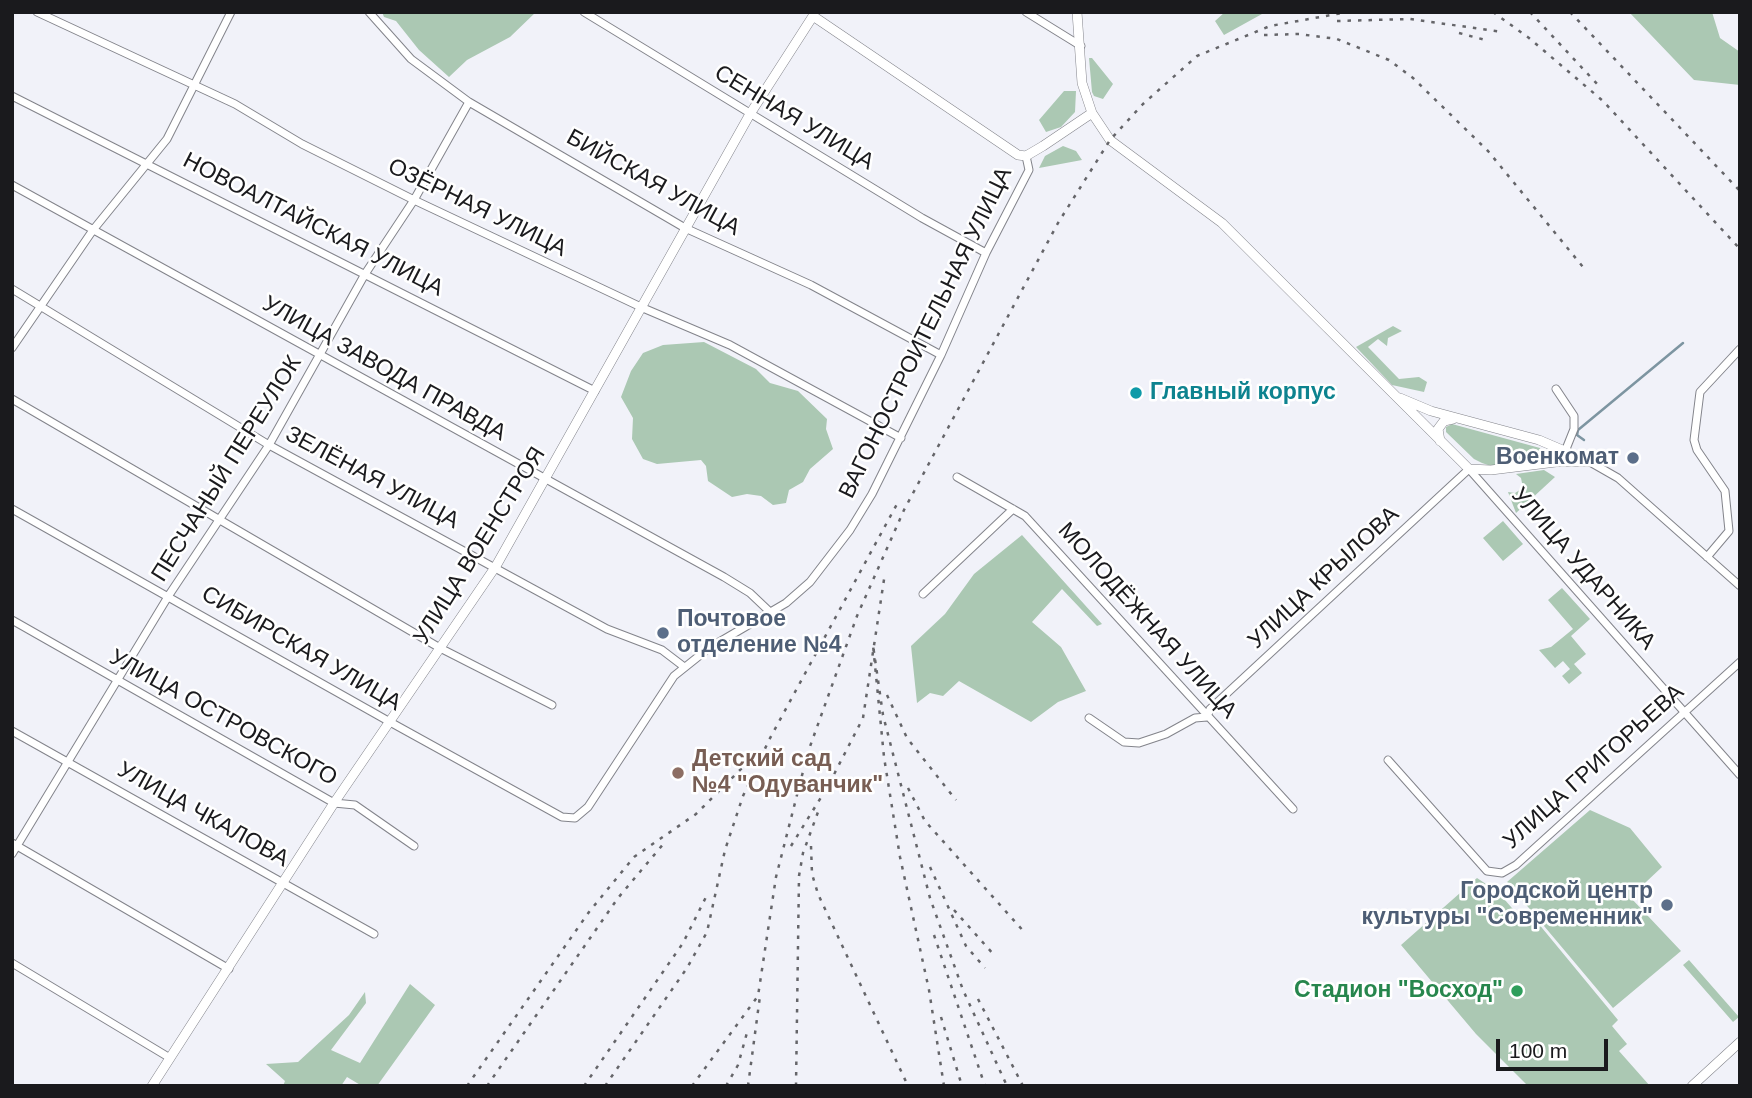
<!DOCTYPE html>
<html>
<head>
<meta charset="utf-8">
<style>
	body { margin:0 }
	#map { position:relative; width:1752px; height:1098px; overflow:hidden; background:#f1f2f9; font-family:Arial,sans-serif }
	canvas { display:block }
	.frame { position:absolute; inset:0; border:14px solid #1a1a1d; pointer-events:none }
	.scale { position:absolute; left:1496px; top:1039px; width:112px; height:32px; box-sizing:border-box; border:4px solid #1a1a1d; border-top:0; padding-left:9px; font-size:21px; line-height:24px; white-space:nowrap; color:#1a1a1d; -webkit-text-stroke:5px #fff; paint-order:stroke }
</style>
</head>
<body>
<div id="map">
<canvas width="1752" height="1098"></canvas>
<div class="frame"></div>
<div class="scale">100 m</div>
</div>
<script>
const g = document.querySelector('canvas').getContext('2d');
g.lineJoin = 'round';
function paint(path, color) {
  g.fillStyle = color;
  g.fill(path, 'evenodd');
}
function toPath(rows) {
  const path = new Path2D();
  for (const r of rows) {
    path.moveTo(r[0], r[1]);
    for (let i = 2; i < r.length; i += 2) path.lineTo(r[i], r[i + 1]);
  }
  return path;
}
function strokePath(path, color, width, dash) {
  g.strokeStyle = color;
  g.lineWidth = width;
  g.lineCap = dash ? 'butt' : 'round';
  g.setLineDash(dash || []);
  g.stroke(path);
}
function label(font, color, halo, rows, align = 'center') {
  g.font = font + ' Arial,sans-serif';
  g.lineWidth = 5;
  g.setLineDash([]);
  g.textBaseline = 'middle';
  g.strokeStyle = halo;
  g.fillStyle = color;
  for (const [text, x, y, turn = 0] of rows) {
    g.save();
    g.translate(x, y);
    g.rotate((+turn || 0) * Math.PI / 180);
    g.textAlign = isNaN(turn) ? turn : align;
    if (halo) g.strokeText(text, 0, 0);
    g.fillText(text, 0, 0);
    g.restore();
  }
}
const green = toPath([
	[382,12,536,12,510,37,467,60,449,77,419,50,396,21,384,17],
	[1225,12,1262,12,1262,14,1224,35,1215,21],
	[1629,12,1712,12,1720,38,1740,52,1740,85,1694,80],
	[1089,58,1092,58,1113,84,1103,99,1094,96,1092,92],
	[1064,91,1076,91,1075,112,1061,127,1046,132,1039,120],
	[1063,146,1076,151,1082,160,1039,168,1045,156],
	[1393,326,1402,331,1388,338,1387,346,1378,339,1368,347,1399,379,1419,377,1427,382,1424,392,1392,385,1356,347],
	[704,342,756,369,770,383,798,391,827,419,826,429,833,449,810,469,803,482,789,490,786,503,773,505,761,496,747,494,732,497,708,481,706,466,701,460,657,464,643,459,632,439,633,418,621,397,631,371,643,353,663,345],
	[1452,424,1540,448,1542,454,1540,460,1491,466,1482,463,1474,459,1446,432,1446,427],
	[1544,470,1555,477,1516,513,1508,492,1515,493,1523,488,1521,478,1516,474],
	[1503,521,1523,544,1503,561,1483,538],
	[1022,535,1102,624,1097,626,1062,589,1032,622,1061,647,1086,691,1058,702,1031,722,959,681,943,696,930,693,917,703,911,646,945,614,974,574],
	[1562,588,1590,619,1571,636,1586,654,1574,664,1582,673,1569,684,1562,676,1570,669,1563,661,1555,668,1539,650,1551,647,1573,629,1548,600],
	[1590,810,1630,828,1662,867,1630,897,1681,951,1613,1008,1507,882],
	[1477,878,1498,892,1525,923,1533,917,1618,1020,1612,1026,1627,1044,1619,1051,1650,1086,1528,1086,1476,1034,1401,945],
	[1689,960,1739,1017,1733,1022,1683,965],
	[410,984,435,1005,377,1086,362,1086,347,1077,341,1086,283,1086,285,1081,266,1064,298,1062,349,1015,365,992,366,1003,331,1050,360,1063]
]);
const stream = toPath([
	[1584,440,1577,435,1578,430,1683,343]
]);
const minor = toPath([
	[37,12,235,104,302,144,414,200,643,308,730,345,901,438],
	[369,12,411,59,469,102,685,228,811,285,941,355],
	[584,12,922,218,986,253],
	[1026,12,1081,46],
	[12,96,595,391],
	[12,185,724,577,750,593,770,612],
	[12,289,269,445,607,629,662,650,683,666],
	[12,348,93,230,167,139,231,12],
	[1556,389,1574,416,1574,429,1566,449],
	[12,399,440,648,552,705],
	[1590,462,1618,478,1740,586],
	[957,477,1025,516,1293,809],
	[12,509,390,722,562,817,575,818,588,807,674,676,709,648,786,603,810,582,850,530,872,494,941,355,986,253,1029,170,1026,156],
	[1707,557,1729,531,1725,491,1697,450,1694,440,1700,392,1740,349],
	[923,594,1013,509],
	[12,620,334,803,355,805,414,846],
	[1089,718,1124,742,1139,743,1166,734,1195,718,1207,717,1210,709,1469,469,1740,775],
	[12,731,374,934],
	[1388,760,1487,871,1502,873,1516,865,1740,662],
	[12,843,229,969],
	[12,854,169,595,269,445,365,274,414,200,469,102],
	[12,963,170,1058]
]);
const tertiary = toPath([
	[1077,12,1082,83,1092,113,1110,140,1222,223,1469,469,1491,470,1556,462,1590,462],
	[1400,398,1431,411,1539,440,1588,461],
	[1440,441,1438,429,1444,421,1453,419],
	[152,1086,334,803,496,566,750,114,813,16,1018,155,1026,156,1043,146,1092,113],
	[1692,1086,1740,1042]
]);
const rail = toPath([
	[1493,12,1529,38,1603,101,1740,249],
	[1530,12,1599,86],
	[1570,12,1740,191],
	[1337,21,1410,19,1503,32],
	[1459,33,1489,41],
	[1264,35,1299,34,1337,39,1389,60,1413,78,1488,151,1583,267],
	[887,695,907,738,956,800],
	[908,788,925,821,1026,934],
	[791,846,828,786,863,718,885,573],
	[811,846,812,874,818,894,908,1086],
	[930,867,966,946,985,968],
	[954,910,995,956],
	[934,935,985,1086],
	[978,999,1023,1086],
	[941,1017,962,1086],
	[467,1086,589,912,634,857,696,814,759,751],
	[487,1086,618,898,665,842],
	[584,1086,683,943,708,893],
	[605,1086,687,968,707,932,725,850,743,796,769,740,897,504],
	[692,1086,758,996,776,877,808,752,857,616,904,510,1058,223,1110,140,1143,104,1197,56,1270,26,1348,12],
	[726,1086,738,1065,748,1029],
	[748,1086,760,996],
	[796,1086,799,876,803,853,818,812],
	[944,1086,929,990,900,857,884,757,873,645,883,715,930,898,963,990,1007,1086]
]);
const markers = [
	[1136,393,7,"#0f9aa8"],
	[1633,458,7,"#5c6f8a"],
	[663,633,7,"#5c6f8a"],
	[678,773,7,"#8d6e63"],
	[1667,905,7,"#5c6f8a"],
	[1517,991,7,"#2e9e5b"]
];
const streetNames = [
	["СЕННАЯ УЛИЦА",794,118,31],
	["БИЙСКАЯ УЛИЦА",653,183,29],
	["ОЗЁРНАЯ УЛИЦА",477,208,26],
	["НОВОАЛТАЙСКАЯ УЛИЦА",313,225,27],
	["ВАГОНОСТРОИТЕЛЬНАЯ УЛИЦА",926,333,-64],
	["УЛИЦА ЗАВОДА ПРАВДА",384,369,29],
	["ПЕСЧАНЫЙ ПЕРЕУЛОК",227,469,-58],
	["ЗЕЛЁНАЯ УЛИЦА",372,478,28],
	["УЛИЦА ВОЕНСТРОЯ",480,546,-58],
	["УЛИЦА УДАРНИКА",1583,569,49],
	["УЛИЦА КРЫЛОВА",1324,578,-43],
	["МОЛОДЁЖНАЯ УЛИЦА",1147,621,48],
	["СИБИРСКАЯ УЛИЦА",301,649,30],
	["УЛИЦА ОСТРОВСКОГО",223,718,29],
	["УЛИЦА ГРИГОРЬЕВА",1594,767,-42],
	["УЛИЦА ЧКАЛОВА",203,815,29]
];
const cultureNames = [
	["Главный корпус",1150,393]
];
const serviceNames = [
	["Военкомат",1619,458],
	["Почтовое",677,620,"left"],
	["отделение №4",677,646,"left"],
	["Городской центр",1653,892],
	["культуры \"Современник\"",1653,918]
];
const educationNames = [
	["Детский сад",692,760],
	["№4 \"Одуванчик\"",692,786]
];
const leisureNames = [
	["Стадион \"Восход\"",1503,991]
];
paint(green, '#abc8b3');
strokePath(stream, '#7d95a1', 2.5);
strokePath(minor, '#83848b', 9);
strokePath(tertiary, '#83848b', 10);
strokePath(minor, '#fff', 7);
strokePath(tertiary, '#fff', 9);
strokePath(rail, '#656569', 2.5, [3.5, 7]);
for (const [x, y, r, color] of markers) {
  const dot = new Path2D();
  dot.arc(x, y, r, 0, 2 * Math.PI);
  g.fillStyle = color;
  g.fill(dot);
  strokePath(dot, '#fff', 2.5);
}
label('23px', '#1a1a1d', '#fff', streetNames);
label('bold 23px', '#0d838f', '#fff', cultureNames, 'left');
label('bold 23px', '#4e5e75', '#fff', serviceNames, 'right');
label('bold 23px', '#785e54', '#fff', educationNames, 'left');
label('bold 23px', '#27864d', '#fff', leisureNames, 'right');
</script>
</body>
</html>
